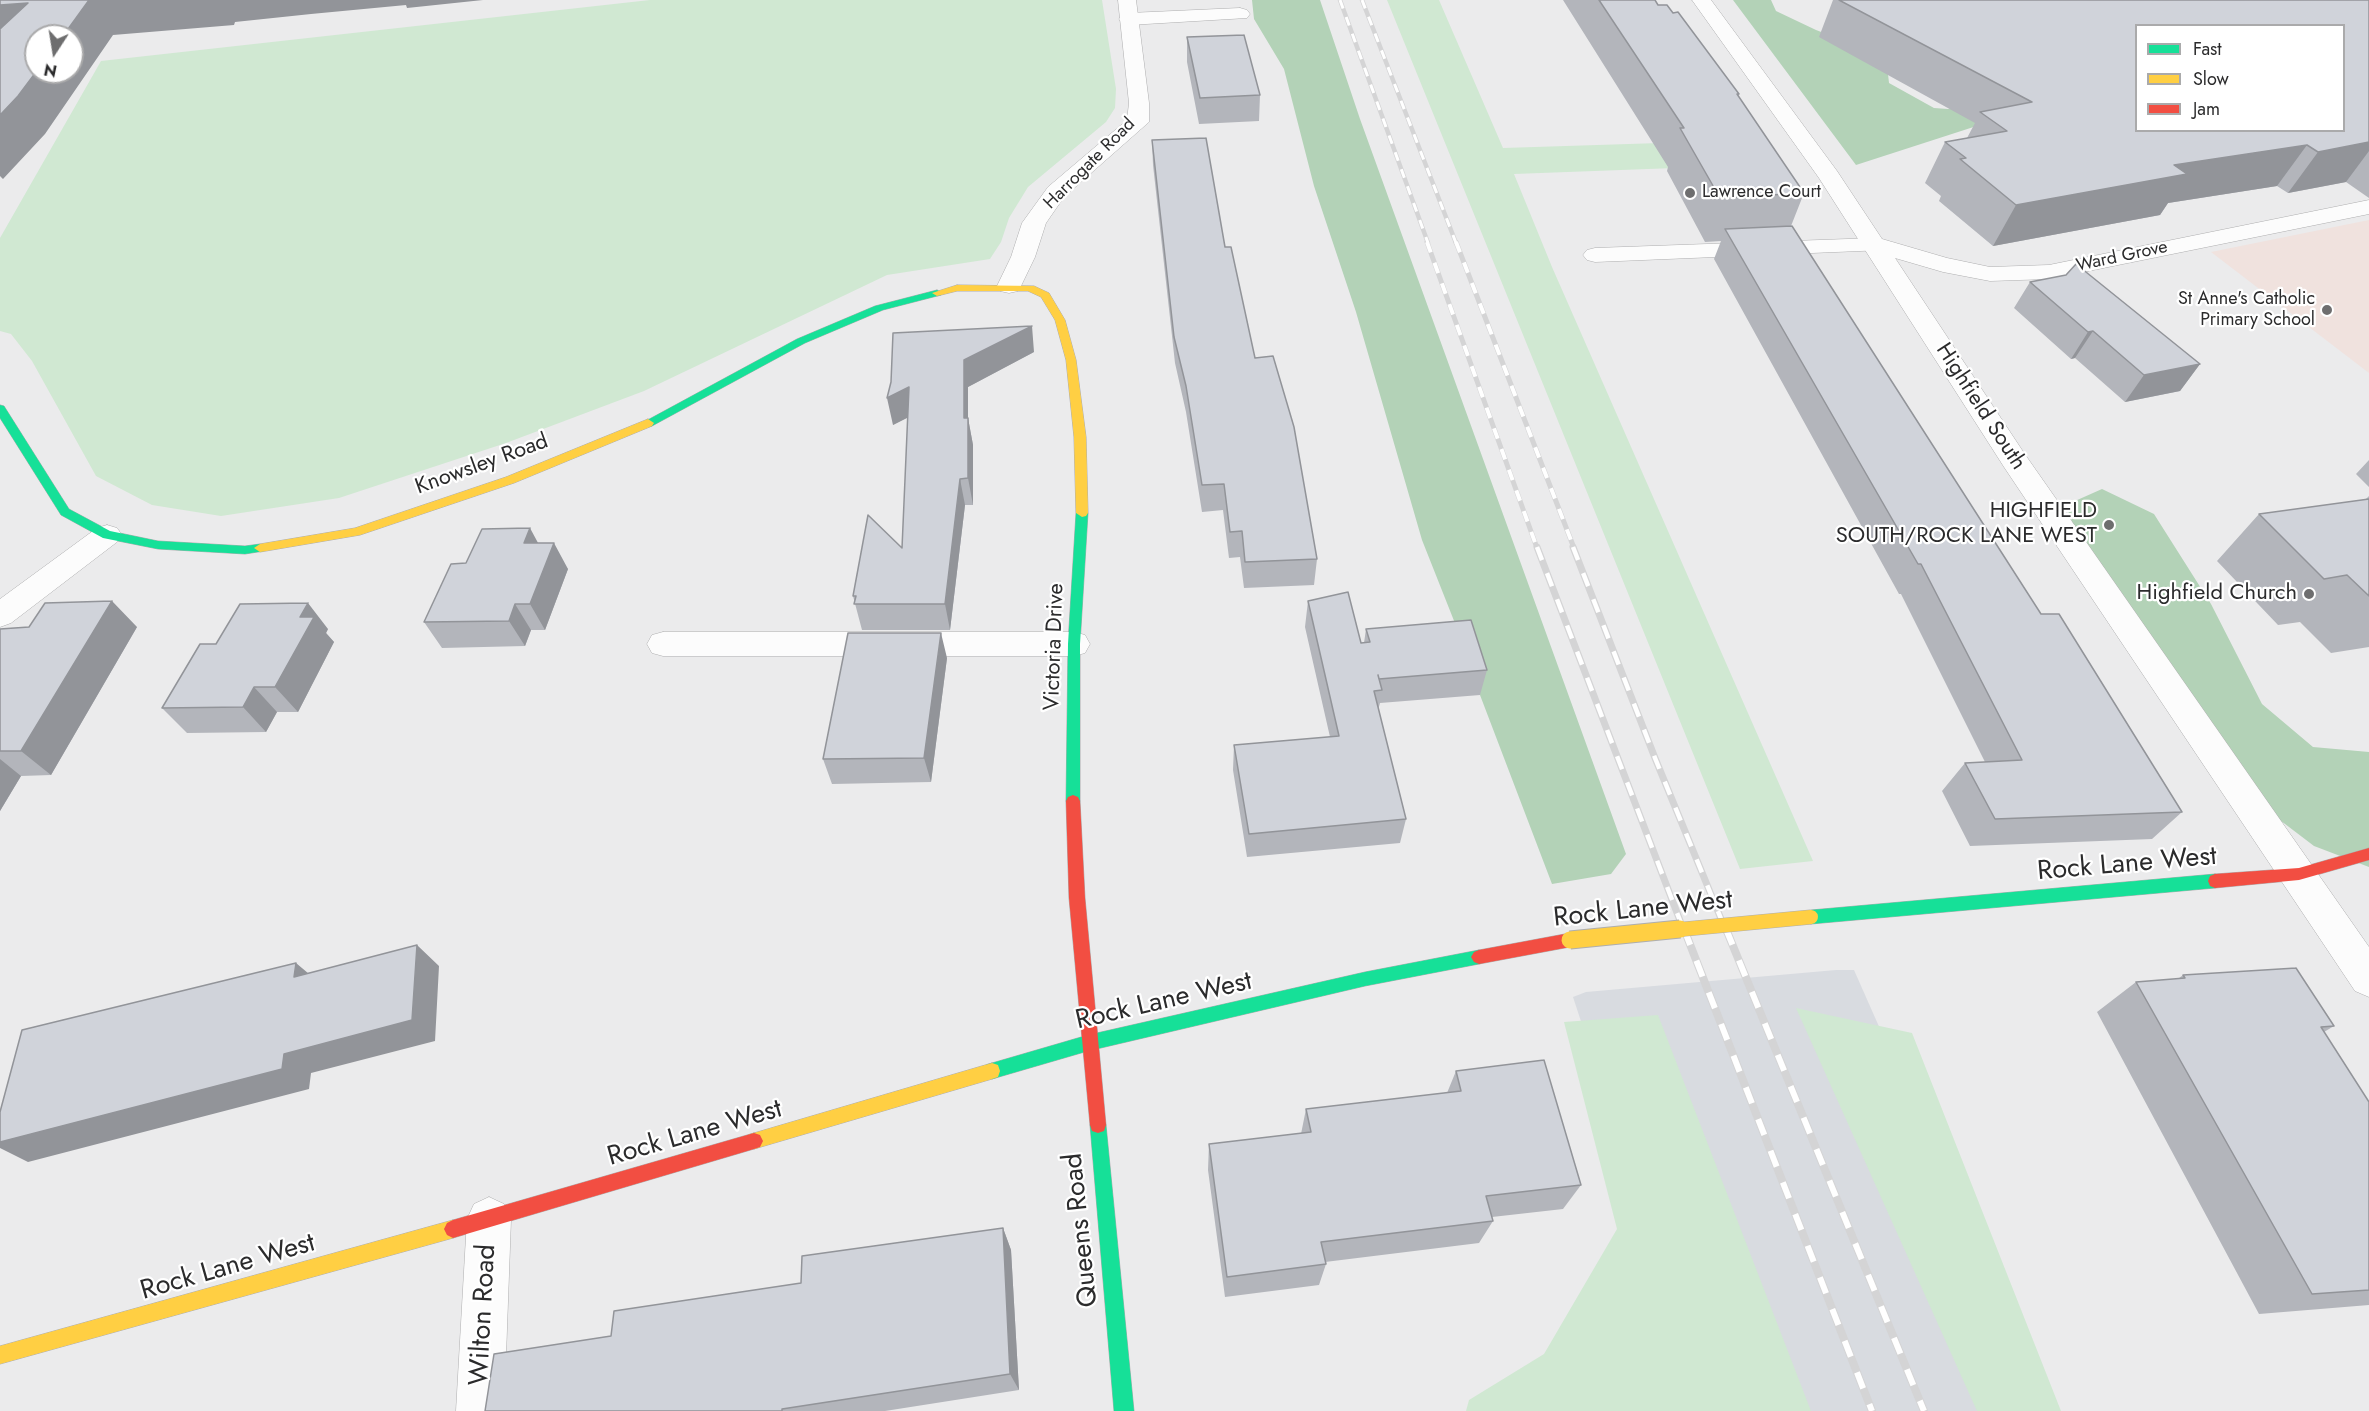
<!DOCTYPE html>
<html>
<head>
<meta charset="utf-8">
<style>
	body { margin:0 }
	#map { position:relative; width:2369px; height:1411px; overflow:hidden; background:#ebebec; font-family:Jost,sans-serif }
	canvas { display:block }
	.legend { position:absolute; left:2135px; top:24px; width:210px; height:108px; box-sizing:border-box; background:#fff; border:2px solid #aaaaab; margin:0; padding:8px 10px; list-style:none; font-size:18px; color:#2b2b2c }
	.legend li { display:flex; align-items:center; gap:12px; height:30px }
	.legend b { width:30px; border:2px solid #aaaaab }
	.north { position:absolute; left:24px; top:24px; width:60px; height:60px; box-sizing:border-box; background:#fff; border:2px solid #aaaaab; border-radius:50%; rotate:192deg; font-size:16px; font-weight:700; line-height:24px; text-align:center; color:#2b2b2c }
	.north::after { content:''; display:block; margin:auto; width:21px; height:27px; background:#6e6e6f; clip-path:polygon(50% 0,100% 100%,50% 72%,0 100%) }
</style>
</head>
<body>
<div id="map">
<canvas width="2369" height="1411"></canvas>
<ul class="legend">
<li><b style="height:8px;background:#16e098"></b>Fast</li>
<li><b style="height:8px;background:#ffcf43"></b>Slow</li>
<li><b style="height:8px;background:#f24e42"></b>Jam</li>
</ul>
<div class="north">N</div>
</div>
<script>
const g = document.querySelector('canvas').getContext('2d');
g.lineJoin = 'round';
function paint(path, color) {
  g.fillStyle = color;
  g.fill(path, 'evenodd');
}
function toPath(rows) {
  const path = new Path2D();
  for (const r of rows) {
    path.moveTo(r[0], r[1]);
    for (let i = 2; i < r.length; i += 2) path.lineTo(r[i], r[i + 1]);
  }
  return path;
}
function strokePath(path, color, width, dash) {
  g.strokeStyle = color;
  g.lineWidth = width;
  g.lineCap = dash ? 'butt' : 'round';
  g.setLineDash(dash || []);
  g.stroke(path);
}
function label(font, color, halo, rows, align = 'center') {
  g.font = font + ' Jost,sans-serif';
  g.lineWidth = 4.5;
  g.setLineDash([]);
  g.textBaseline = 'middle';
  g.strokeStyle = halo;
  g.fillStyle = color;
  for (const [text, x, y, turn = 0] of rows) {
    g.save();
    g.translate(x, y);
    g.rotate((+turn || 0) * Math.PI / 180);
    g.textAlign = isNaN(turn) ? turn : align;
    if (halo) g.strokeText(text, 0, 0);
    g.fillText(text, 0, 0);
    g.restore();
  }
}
const built = toPath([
	[1836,970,1854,970,2049,1411,1709,1411,1573,997,1586,992]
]);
const education = toPath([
	[2369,220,2369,373,2211,252]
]);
const green = toPath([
	[650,0,1102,0,1116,89,1115,108,1106,122,1028,187,1009,218,1001,242,990,259,887,275,644,391,506,443,339,498,221,516,152,505,96,476,32,361,11,334,0,331,0,238,101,61],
	[1387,0,1439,0,1503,148,1660,143,1675,168,1514,174,1552,267,1813,861,1740,869],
	[1796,1008,1912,1033,2061,1411,1977,1411],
	[1658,1015,1811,1411,1466,1411,1469,1400,1544,1354,1617,1229,1564,1022]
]);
const forest = toPath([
	[1252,0,1320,0,1360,119,1626,854,1611,874,1552,884,1480,695,1464,646,1422,540,1356,312,1314,186,1284,69,1254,19],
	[1733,0,1771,0,1776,11,1816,30,1858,46,1888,74,1889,83,1934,108,1948,109,2136,65,1989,122,1856,165],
	[2102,489,2154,514,2211,604,2262,704,2313,747,2369,752,2369,867,2314,846,2243,792,2087,562,2066,505]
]);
const lane = toPath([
	[1240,8,1247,10,1250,14,1247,18,1129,25,1122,23,1119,19,1122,15,1129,13,1240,8],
	[1876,238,1884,240,1888,245,1884,250,1595,262,1587,260,1583,255,1587,250,1595,248,1876,238],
	[663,632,1074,632,1085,635,1090,644,1085,653,1074,656,663,656,652,653,647,644,652,635,663,632]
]);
const street = toPath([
	[1118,0,1136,0,1149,103,1149,122,1064,197,1046,223,1035,257,1021,286,1018,291,1009,293,1000,291,997,286,1011,257,1022,223,1048,187,1127,120,1129,103,1118,0],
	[1692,0,1711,0,1837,171,1882,239,1947,258,1990,267,2049,265,2369,200,2369,214,2049,279,1990,281,1943,272,1895,258,2024,453,2369,947,2369,997,2355,991,2004,467,1819,178,1692,0],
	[107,525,117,528,122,535,117,542,11,623,0,627,0,599,97,528,107,525],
	[489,1197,504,1204,511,1219,504,1411,456,1411,467,1219,474,1204,489,1197]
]);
const fast = toPath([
	[937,290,942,293,941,295,883,310,805,343,652,426,648,427,642,423,797,339,875,306,937,290],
	[0,405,4,406,69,509,110,531,158,541,245,546,260,544,266,548,264,551,245,554,158,549,103,538,61,515,0,418,0,405],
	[1082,509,1088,513,1080,644,1080,801,1078,805,1073,807,1068,805,1066,801,1068,644,1076,513,1082,509],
	[2215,874,2220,876,2222,881,2220,886,2215,888,1811,924,1806,922,1803,917,1806,912,1811,910,2215,874],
	[1479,950,1484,952,1487,957,1484,962,1479,964,1365,986,1088,1051,992,1079,986,1077,984,1071,986,1065,992,1063,1088,1035,1365,972,1479,950],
	[1098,1117,1104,1119,1106,1125,1134,1411,1114,1411,1090,1125,1092,1119,1098,1117]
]);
const slow = toPath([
	[957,285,1034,286,1049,293,1065,320,1076,360,1086,437,1088,513,1086,516,1082,517,1076,513,1074,437,1066,360,1055,320,1041,297,1028,291,957,291,937,296,932,293,957,285],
	[648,419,654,423,652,426,514,483,360,535,260,552,254,548,260,544,355,528,506,477,648,419],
	[992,1063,998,1065,1000,1071,998,1077,992,1079,754,1149,748,1147,745,1141,748,1135,754,1133,992,1063],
	[453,1220,459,1223,462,1229,459,1235,453,1238,0,1364,0,1346,453,1220]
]);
const jam = toPath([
	[1073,795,1078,797,1080,801,1085,898,1106,1125,1104,1131,1098,1133,1092,1131,1090,1125,1069,898,1066,801,1068,797,1073,795],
	[2369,848,2369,860,2299,880,2215,888,2210,886,2208,881,2210,876,2215,874,2299,868,2369,848],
	[1570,933,1575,935,1578,940,1575,945,1570,947,1479,964,1474,962,1471,957,1474,952,1479,950,1570,933],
	[754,1133,760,1135,763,1141,760,1147,754,1149,453,1238,447,1235,444,1229,447,1223,453,1220,754,1133]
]);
const railFar3 = toPath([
	[1340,0,1428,243],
	[1362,0,1456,243]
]);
const railFar2 = toPath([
	[1427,242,1537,548],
	[1456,242,1574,548]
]);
const railFar1 = toPath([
	[1537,547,1684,931],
	[1573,547,1655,758,1726,931]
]);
const rail = toPath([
	[1684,929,1872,1411],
	[1726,929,1924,1411]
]);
const slowBridgeFar1 = toPath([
	[1664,931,1811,917]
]);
const slowBridge = toPath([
	[1570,940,1680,929]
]);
const wall = toPath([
	[1563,0,1655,0,1658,5,1673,13,1739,94,1738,96,1804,193,1791,226,2041,614,2182,812,2152,839,1970,846,1942,791,1965,763,1985,762,1901,594,1899,594,1714,259,1721,241,1705,242,1667,171,1668,167],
	[1833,0,2369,0,2369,198,2346,182,2288,193,2277,186,2168,203,2160,215,1993,246,1939,201,1941,196,1925,183,1945,142,1967,138,1975,123,1819,37],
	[1187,37,1260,95,1259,121,1199,124,1187,62],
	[1152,140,1225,247,1255,358,1317,559,1314,585,1244,588,1240,557,1229,558,1223,510,1202,512,1186,412,1175,363,1153,165],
	[2030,282,2200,364,2180,391,2125,402,2075,358,2071,359,2014,308],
	[1034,352,968,387,968,418,973,445,973,505,965,505,950,630,862,630,853,596,902,548,908,417,893,425,891,382],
	[2369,460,2369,487,2356,474],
	[2369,496,2369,647,2331,653,2300,622,2278,625,2217,561,2259,514,2365,500],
	[538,543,568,569,545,630,531,630,525,646,442,648,424,622,466,563],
	[1308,601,1361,643,1364,643,1366,629,1487,670,1480,695,1380,703,1378,710,1406,819,1400,843,1247,857,1233,770,1234,745,1330,737,1305,627],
	[137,627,51,775,21,776,0,811,0,629],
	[328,629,326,633,334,642,298,712,277,712,266,732,187,733,162,708,216,644],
	[947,658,931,782,832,784,823,759],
	[2183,975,2334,1026,2324,1032,2369,1102,2369,1305,2259,1314,2097,1012,2136,982,2178,979],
	[1456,1071,1581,1185,1563,1209,1492,1217,1493,1221,1479,1243,1325,1262,1326,1264,1319,1285,1225,1297,1208,1170,1209,1144,1301,1134,1306,1109,1447,1093],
	[1003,1228,1011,1250,1019,1390,885,1411,485,1411,611,1336]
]);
const shadedWall = toPath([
	[89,0,483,0,407,8,406,5,311,14,235,22,234,25,113,35,45,134,3,179,0,176,0,115,36,72,72,72,72,36,63,36],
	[28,3,0,44,0,5],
	[2369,142,2369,151,2346,182,2288,193,2318,152],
	[2307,145,2277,186,2168,203,2160,215,1993,246,2016,205,2174,165],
	[1032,326,1034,352,968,387,968,436,968,418,973,445,973,505,968,478,964,418,964,360],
	[2093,331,2075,358,2071,359,2088,332],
	[2200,364,2180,391,2125,402,2144,375],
	[909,387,915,414,893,425,887,398],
	[960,479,965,505,950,630,945,604],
	[530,528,544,554,524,543],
	[554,543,568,569,545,630,530,604],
	[112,601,137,627,51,775,21,751],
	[308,603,328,629,326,633,334,642,298,712,275,687,300,617],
	[515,604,531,630,525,646,509,621],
	[941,633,947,658,931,782,924,758],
	[254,687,277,712,266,732,243,707],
	[0,759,21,776,0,811],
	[417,945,439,966,435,1041,311,1073,309,1089,28,1162,0,1148,0,1142,284,1054],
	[296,963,321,984,294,977],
	[1003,1228,1011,1250,1019,1390,1010,1374]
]);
const building = toPath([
	[0,0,89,0,63,36,36,36,36,72,18,96,0,115,0,29,28,3,0,5,0,0],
	[1599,0,1655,0,1658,5,1667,5,1673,13,1678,12,1739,94,1737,94,1804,193,1720,198,1680,128,1684,128,1599,0],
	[1839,0,2369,0,2369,142,2318,152,2307,145,2174,165,2187,174,2016,205,1960,159,1966,158,1945,142,2007,131,1980,112,2032,102,1839,0],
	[2136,26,2343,26,2343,130,2136,130,2136,26],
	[1244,35,1260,95,1200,98,1187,37,1244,35],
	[1206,138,1225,247,1231,247,1255,358,1273,356,1294,427,1317,559,1245,562,1242,531,1230,532,1224,484,1202,485,1186,386,1174,337,1152,140,1206,138],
	[1792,226,2041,614,2059,614,2182,812,1995,819,1965,763,2022,760,1921,564,1918,564,1725,229,1792,226],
	[2076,264,2200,364,2144,375,2093,331,2088,332,2030,282,2066,275,2076,264],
	[1032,326,964,360,964,418,968,418,968,478,960,479,945,604,854,604,856,596,853,596,868,515,902,548,909,387,887,398,891,382,893,333,1032,326],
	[2369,499,2369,596,2347,575,2324,579,2259,514,2369,499],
	[530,528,524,543,554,543,530,604,515,604,509,621,424,622,451,564,466,563,482,529,530,528],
	[1348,592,1361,643,1370,642,1366,629,1471,620,1487,670,1379,679,1378,675,1382,690,1374,691,1406,819,1249,834,1234,745,1339,736,1308,601,1348,592],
	[112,601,21,751,0,751,0,629,29,627,45,603,112,601],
	[308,603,300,617,314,617,275,687,254,687,243,707,162,708,200,644,216,644,240,604,308,603],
	[848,633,941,633,924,758,823,759,848,633],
	[417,945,412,1020,284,1054,282,1069,0,1142,0,1112,22,1030,296,963,294,977,417,945],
	[2296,968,2334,1026,2321,1027,2369,1102,2369,1290,2312,1294,2136,982,2185,978,2183,975,2296,968],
	[1544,1060,1581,1185,1486,1196,1493,1221,1321,1242,1326,1264,1227,1277,1209,1144,1311,1132,1306,1109,1461,1091,1456,1071,1544,1060],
	[1003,1228,1010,1374,782,1409,782,1411,485,1411,494,1354,611,1336,614,1311,801,1283,802,1256,1003,1228]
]);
const markers = [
	[1690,193,6,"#6e6e6f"],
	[2327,310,6,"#6e6e6f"],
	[2109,525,6,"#6e6e6f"],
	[2309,594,6,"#6e6e6f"]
];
const farStreetnames = [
	["Harrogate Road",1090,164,-45],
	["Ward Grove",2122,257,-12]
];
const farPoinames = [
	["Lawrence Court",1702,193],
	["St Anne's Catholic",2315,300,"right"],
	["Primary School",2315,321,"right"]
];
const streetNames = [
	["Highfield South",1980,407,57],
	["Knowsley Road",482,465,-20],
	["Victoria Drive",1055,647,-88]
];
const poiNames = [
	["HIGHFIELD",2097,512],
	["SOUTH/ROCK LANE WEST",2097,537],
	["Highfield Church",2297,594]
];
const nearStreetnames = [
	["Rock Lane West",2127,865,-5],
	["Rock Lane West",1643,910,-6],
	["Rock Lane West",1164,1002,-13],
	["Rock Lane West",695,1134,-16],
	["Queens Road",1082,1230,-96],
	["Rock Lane West",228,1268,-16],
	["Wilton Road",484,1315,-87]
];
paint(built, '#d8dbe0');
paint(education, '#f0e2de');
paint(green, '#d0e8d2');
paint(forest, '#b3d2b7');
strokePath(lane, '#aeaeaf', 1);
strokePath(street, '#aeaeaf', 1);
strokePath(fast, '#aeaeaf', 1);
strokePath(slow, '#aeaeaf', 1);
strokePath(jam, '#aeaeaf', 1);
paint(lane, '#fcfcfc');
paint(street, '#fcfcfc');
paint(fast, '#16e098');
paint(slow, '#ffcf43');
paint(jam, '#f24e42');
strokePath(railFar3, '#d4d4d5', 4.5);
strokePath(railFar2, '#d4d4d5', 5);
strokePath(railFar1, '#d4d4d5', 7);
strokePath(rail, '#d4d4d5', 8);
strokePath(railFar3, '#fff', 3, [9]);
strokePath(railFar2, '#fff', 4, [11]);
strokePath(railFar1, '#fff', 4.5, [14]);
strokePath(rail, '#fff', 6, [17]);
strokePath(slowBridgeFar1, '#aeaeaf', 15, []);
strokePath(slowBridge, '#aeaeaf', 19, []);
strokePath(slowBridgeFar1, '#ffcf43', 14);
strokePath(slowBridge, '#ffcf43', 17);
paint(wall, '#b3b5bb');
paint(shadedWall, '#929499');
paint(building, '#d0d3da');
strokePath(building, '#929499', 1.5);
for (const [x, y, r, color] of markers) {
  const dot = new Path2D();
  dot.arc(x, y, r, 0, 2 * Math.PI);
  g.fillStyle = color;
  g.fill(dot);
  strokePath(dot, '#fff', 2);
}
label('18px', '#2b2b2c', '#fff', farStreetnames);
label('18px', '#2b2b2c', '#fff', farPoinames, 'left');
label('22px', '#2b2b2c', '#fff', streetNames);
label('22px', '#2b2b2c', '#fff', poiNames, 'right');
label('27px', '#2b2b2c', '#fff', nearStreetnames);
</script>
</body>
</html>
